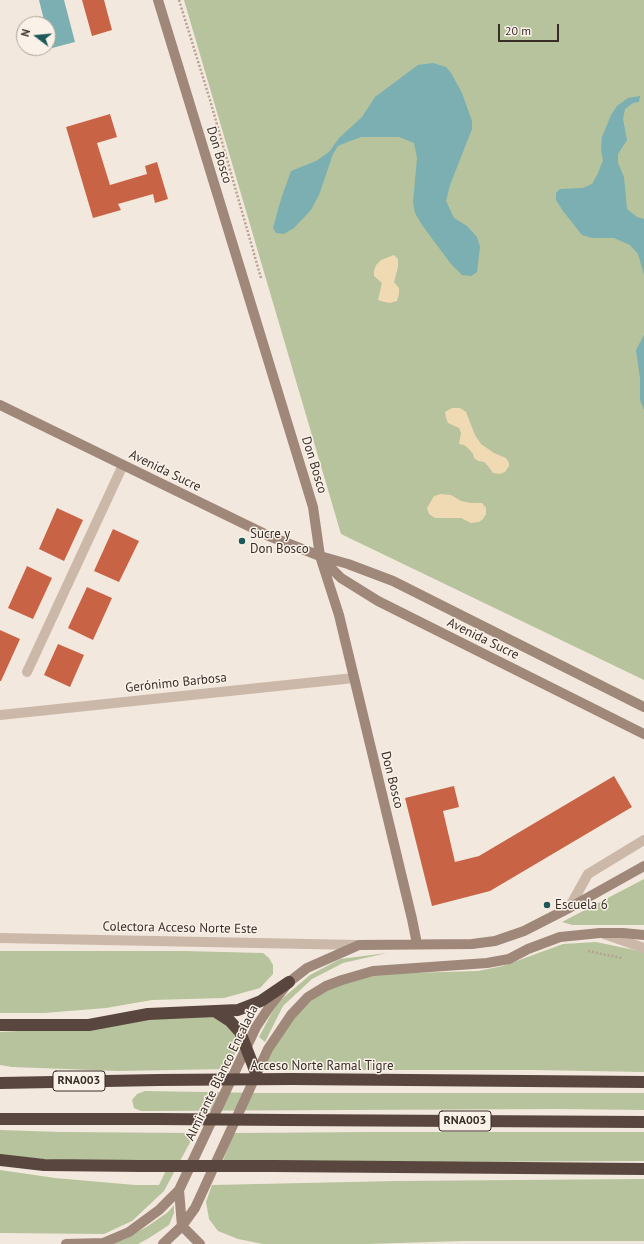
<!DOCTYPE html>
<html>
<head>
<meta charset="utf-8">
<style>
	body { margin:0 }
	#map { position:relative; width:644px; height:1244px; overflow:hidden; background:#f3e8dd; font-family:"PT Sans",sans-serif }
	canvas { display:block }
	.north { position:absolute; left:16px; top:16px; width:40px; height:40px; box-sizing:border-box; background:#faf2e9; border:1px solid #aca39c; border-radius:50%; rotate:286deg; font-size:11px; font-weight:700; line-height:16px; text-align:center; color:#382d28 }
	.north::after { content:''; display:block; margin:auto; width:14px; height:18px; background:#1d585b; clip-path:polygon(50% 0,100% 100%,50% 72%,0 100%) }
	.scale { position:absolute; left:498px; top:24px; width:61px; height:18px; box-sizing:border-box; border:2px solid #382d28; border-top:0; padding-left:5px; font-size:12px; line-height:14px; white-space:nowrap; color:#382d28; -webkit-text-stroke:3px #faf2e9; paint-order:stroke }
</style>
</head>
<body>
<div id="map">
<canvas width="644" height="1244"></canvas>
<div class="north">N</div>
<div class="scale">20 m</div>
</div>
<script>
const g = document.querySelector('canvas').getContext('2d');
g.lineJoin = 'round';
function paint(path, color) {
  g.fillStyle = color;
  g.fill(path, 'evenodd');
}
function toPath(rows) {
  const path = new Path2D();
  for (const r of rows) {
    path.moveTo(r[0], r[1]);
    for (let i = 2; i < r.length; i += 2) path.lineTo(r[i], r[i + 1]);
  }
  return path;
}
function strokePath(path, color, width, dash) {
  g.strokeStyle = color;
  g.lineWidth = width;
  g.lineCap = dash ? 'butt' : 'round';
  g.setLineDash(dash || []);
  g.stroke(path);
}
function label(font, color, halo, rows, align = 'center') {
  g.font = font + ' "PT Sans",sans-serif';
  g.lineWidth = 3;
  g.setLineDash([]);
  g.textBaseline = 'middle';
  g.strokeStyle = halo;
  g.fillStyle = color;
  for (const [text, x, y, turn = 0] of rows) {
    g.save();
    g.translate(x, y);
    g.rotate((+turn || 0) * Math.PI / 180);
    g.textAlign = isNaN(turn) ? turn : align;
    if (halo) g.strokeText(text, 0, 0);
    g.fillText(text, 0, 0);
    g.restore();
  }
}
const green = toPath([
	[184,0,644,0,644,680,341,534],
	[644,879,644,925,572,925,562,922],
	[596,942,644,952,644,1072,533,1070,264,1070,274,1045,297,1015,320,993,373,974,478,971,503,966,563,944],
	[0,951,184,951,263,953,269,958,273,965,273,974,260,988,224,998,152,1000,106,1008,44,1013,0,1013],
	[387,953,343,963,312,979,283,1006,265,1042,259,1037,277,1003,310,975,340,959],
	[204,1015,222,1018,231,1026,239,1045,228,1069,118,1071,12,1067,0,1065,0,1032,107,1026,151,1017],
	[145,1091,262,1093,644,1093,644,1110,558,1109,141,1111,134,1108,132,1100,137,1094],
	[0,1130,60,1132,195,1133,164,1191,132,1221,104,1234,0,1233,0,1170,55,1178,135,1185,159,1185,170,1162,55,1160,0,1155],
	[374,1132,644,1132,644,1161,222,1163,234,1133],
	[644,1179,644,1241,462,1241,367,1244,263,1244,238,1239,218,1231,209,1219,206,1202,212,1185,396,1181],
	[174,1205,174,1213,169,1225,149,1238,138,1244,110,1244,125,1239,148,1226,168,1212]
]);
const sand = toPath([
	[394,255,398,259,398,267,394,282,399,288,399,294,397,301,390,303,384,302,378,300,382,283,374,276,374,271,376,265,381,260],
	[452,408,460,408,466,412,475,435,481,444,494,453,506,458,509,463,509,466,505,472,500,474,493,473,488,466,484,462,478,461,474,458,473,454,469,449,464,445,459,444,461,433,459,428,448,423,446,418,445,412],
	[441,494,451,495,461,501,471,503,482,503,486,508,486,514,483,519,479,522,471,523,461,518,435,518,429,514,427,508,434,496]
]);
const water = toPath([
	[39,0,64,0,75,42,52,48,48,34,48,24,45,24],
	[433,63,446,67,451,73,462,93,472,121,472,129,450,185,446,201,454,218,467,226,477,237,480,247,477,272,471,276,462,275,451,264,422,225,415,213,413,202,417,158,414,143,399,137,361,137,350,141,338,146,333,154,319,195,311,210,294,228,284,234,276,233,273,228,281,199,291,171,316,161,329,152,339,138,362,117,375,97,418,65],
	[640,96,639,102,633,103,625,109,623,119,627,140,618,154,618,163,624,177,627,209,637,217,644,219,644,275,638,254,630,245,614,238,592,238,582,235,563,211,556,200,556,193,560,189,583,188,592,184,598,173,603,160,601,150,602,137,611,115,617,106,628,98],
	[644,335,644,410,640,400,640,378,636,350]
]);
const building = toPath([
	[82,0,104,0,112,30,92,36],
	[110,114,117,137,97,143,110,185,147,174,145,166,157,162,168,199,155,203,153,194,118,204,121,210,93,218,66,127],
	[57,508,83,520,64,561,39,549],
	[113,529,139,541,119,582,94,571],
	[27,566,52,578,33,619,8,608],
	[87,587,112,598,93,640,68,628],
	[0,630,20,639,1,681,0,681],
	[58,644,84,655,70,687,44,675],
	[614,776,632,807,490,891,432,906,405,798,454,786,459,807,443,811,455,862,479,856]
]);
const path = toPath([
	[179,0,210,100,261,278],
	[588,951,622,958]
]);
const lane = toPath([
	[569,908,588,874,644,840],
	[604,934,644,948]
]);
const street = toPath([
	[27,672,123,465],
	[0,715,354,678],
	[0,938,359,945]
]);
const secondary = toPath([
	[158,0,313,507,320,556,339,615,412,919,417,944],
	[0,405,269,536,320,556,348,564,393,581,644,707],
	[322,559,341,578,378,601,644,734],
	[179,1190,182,1226,200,1244],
	[66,1244,103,1243,129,1232,159,1210,179,1190,256,1027,270,1006,289,982,307,968,359,945,472,944,495,941,524,931,569,908,644,866],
	[163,1244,182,1226,195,1208,268,1049,291,1015,308,997,326,986,342,980,373,971,487,963,509,959,528,949,560,937,600,933,623,933,644,935]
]);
const highway = toPath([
	[216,1012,230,1021,240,1032,256,1073],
	[0,1025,89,1025,148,1014,238,1010,261,1001,289,982],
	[291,1079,644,1082],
	[0,1083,158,1080],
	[0,1119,157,1119],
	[287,1120,644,1122],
	[0,1160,44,1165,141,1166],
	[273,1166,644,1169]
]);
const highwayBridge = toPath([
	[158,1080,291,1079],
	[157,1119,287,1120],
	[141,1166,273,1166]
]);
const markers = [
	[242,541,4,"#1d585b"],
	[547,905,4,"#1d585b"]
];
const shields = [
	[79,1081,52],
	[465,1121,52]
];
const shieldNames = [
	["RNA003",79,1081],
	["RNA003",465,1121]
];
const streetNames = [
	["Don Bosco",219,155,73],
	["Don Bosco",314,465,73],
	["Avenida Sucre",165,471,26],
	["Avenida Sucre",483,639,26],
	["Gerónimo Barbosa",176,683,-6],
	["Don Bosco",392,780,76],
	["Colectora Acceso Norte Este",180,928,1],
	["Acceso Norte Ramal Tigre",322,1066],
	["Almirante Blanco Encalada",222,1073,-64]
];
const poiNames = [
	["Sucre y",250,534],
	["Don Bosco",250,549],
	["Escuela 6",555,905]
];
paint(green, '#b6c39c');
paint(sand, '#efdab3');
paint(water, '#7bafb1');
paint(building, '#c96345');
strokePath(path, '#b7a292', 2.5, [2, 2]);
strokePath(lane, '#cbb8a8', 10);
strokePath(street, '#cbb8a8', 10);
strokePath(secondary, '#9f8779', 10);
strokePath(highway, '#59473f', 12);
strokePath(highwayBridge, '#59473f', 12);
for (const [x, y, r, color] of markers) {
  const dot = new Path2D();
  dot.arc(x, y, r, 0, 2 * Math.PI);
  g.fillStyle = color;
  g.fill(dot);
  strokePath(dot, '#faf2e9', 1.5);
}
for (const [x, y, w] of shields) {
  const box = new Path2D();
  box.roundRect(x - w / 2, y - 10, w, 20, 3);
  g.fillStyle = '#faf2e9';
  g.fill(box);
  strokePath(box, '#382d28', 1);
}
label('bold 12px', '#382d28', null, shieldNames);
label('13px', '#382d28', '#faf2e9', streetNames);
label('13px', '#382d28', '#faf2e9', poiNames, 'left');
</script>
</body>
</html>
